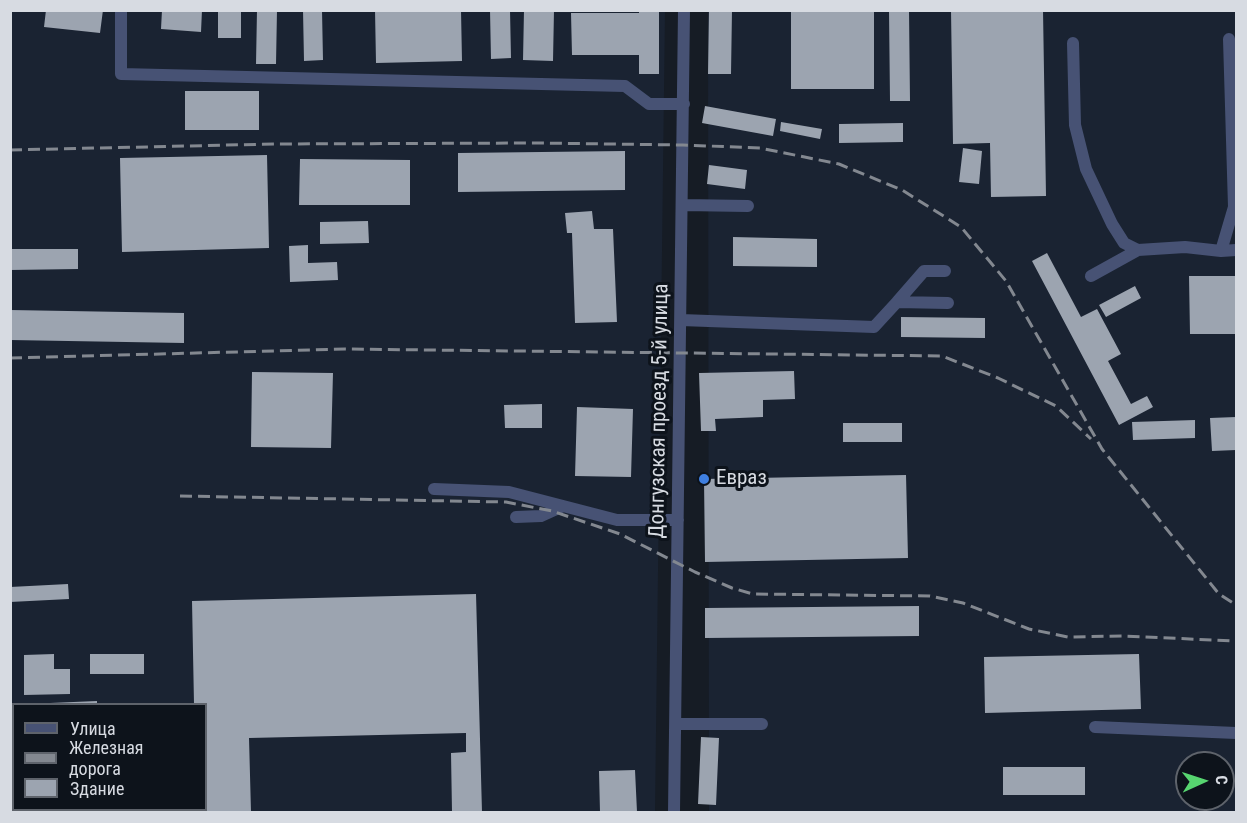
<!DOCTYPE html>
<html>
<head>
<meta charset="utf-8">
<style>
	body { margin:0 }
	#map { position:relative; width:1247px; height:823px; overflow:hidden; background:#161c25; font-family:"Roboto Condensed",sans-serif }
	canvas { display:block }
	.frame { position:absolute; inset:0; border:12px solid #d7dbe2; pointer-events:none }
	.legend { position:absolute; left:12px; top:703px; width:195px; height:108px; box-sizing:border-box; background:#0d131b; border:2px solid #5e636b; margin:0; padding:8px 10px; list-style:none; font-size:18px; color:#d7dbe2 }
	.legend li { display:flex; align-items:center; gap:12px; height:30px }
	.legend b { width:30px; border:2px solid #5e636b }
	.north { position:absolute; left:1175px; top:751px; width:60px; height:60px; box-sizing:border-box; background:#0d131b; border:2px solid #5e636b; border-radius:50%; rotate:87deg; font-size:16px; font-weight:700; line-height:24px; text-align:center; color:#d7dbe2 }
	.north::after { content:''; display:block; margin:auto; width:21px; height:27px; background:#57d570; clip-path:polygon(50% 0,100% 100%,50% 72%,0 100%) }
</style>
</head>
<body>
<div id="map">
<canvas width="1247" height="823"></canvas>
<div class="frame"></div>
<ul class="legend">
<li><b style="height:8px;background:#475274"></b>Улица</li>
<li><b style="height:8px;background:#838890"></b>Железная дорога</li>
<li><b style="height:16px;background:#9ca4b0"></b>Здание</li>
</ul>
<div class="north">С</div>
</div>
<script>
const g = document.querySelector('canvas').getContext('2d');
g.lineJoin = 'round';
function paint(path, color) {
  g.fillStyle = color;
  g.fill(path, 'evenodd');
}
function toPath(rows) {
  const path = new Path2D();
  for (const r of rows) {
    path.moveTo(r[0], r[1]);
    for (let i = 2; i < r.length; i += 2) path.lineTo(r[i], r[i + 1]);
  }
  return path;
}
function strokePath(path, color, width, dash) {
  g.strokeStyle = color;
  g.lineWidth = width;
  g.lineCap = dash ? 'butt' : 'round';
  g.setLineDash(dash || []);
  g.stroke(path);
}
function label(font, color, halo, rows, align = 'center') {
  g.font = font + ' "Roboto Condensed",sans-serif';
  g.lineWidth = 6;
  g.setLineDash([]);
  g.textBaseline = 'middle';
  g.strokeStyle = halo;
  g.fillStyle = color;
  for (const [text, x, y, turn = 0] of rows) {
    g.save();
    g.translate(x, y);
    g.rotate((+turn || 0) * Math.PI / 180);
    g.textAlign = isNaN(turn) ? turn : align;
    if (halo) g.strokeText(text, 0, 0);
    g.fillText(text, 0, 0);
    g.restore();
  }
}
const built = toPath([
	[10,11,665,11,655,812,11,812],
	[14,704,206,704,206,810,14,810],
	[708,11,1236,11,1236,812,709,812],
	[1187,763,1223,763,1223,799,1187,799]
]);
const building = toPath([
	[46,10,103,10,100,33,44,27],
	[162,10,202,10,201,32,161,29],
	[218,10,241,10,241,38,218,38],
	[257,10,277,10,276,64,256,64],
	[303,10,322,10,323,60,304,61],
	[375,10,461,10,462,61,376,63],
	[490,10,510,10,511,58,491,59],
	[524,10,554,10,553,61,523,60],
	[639,10,659,10,659,74,639,74,639,55,572,55,571,13,639,13],
	[709,10,732,10,731,74,708,74],
	[791,10,874,10,874,89,791,89],
	[889,10,909,10,910,101,890,101],
	[951,10,1043,10,1046,196,991,197,990,143,953,144],
	[185,91,259,91,259,130,185,130],
	[705,106,776,119,773,136,702,123],
	[781,122,822,129,820,139,780,131],
	[903,123,903,142,839,143,839,124],
	[963,148,982,151,979,184,959,182],
	[625,151,625,190,458,192,458,153],
	[267,155,269,248,122,252,120,158],
	[300,159,410,160,410,205,299,205],
	[709,165,747,170,745,189,707,184],
	[592,211,594,229,613,229,617,322,575,323,572,233,567,233,565,213],
	[368,221,369,243,320,244,320,222],
	[733,237,817,239,817,267,733,266],
	[308,245,308,263,337,262,338,280,290,282,289,246],
	[10,249,78,249,78,269,10,270],
	[1047,253,1081,317,1097,309,1121,354,1108,361,1131,404,1147,396,1153,407,1119,425,1032,261],
	[1189,276,1236,276,1236,334,1190,334],
	[1135,286,1141,298,1106,317,1099,305],
	[10,310,184,313,184,343,10,340],
	[901,317,985,318,985,338,901,337],
	[794,371,795,399,763,400,763,417,715,419,716,431,701,431,699,373],
	[252,372,333,373,331,448,251,447],
	[542,404,542,428,505,428,504,405],
	[577,407,633,409,631,477,575,476],
	[1236,417,1236,450,1212,451,1210,418],
	[1195,420,1195,438,1133,440,1132,422],
	[843,423,902,423,902,442,843,442],
	[906,475,908,558,705,562,704,479],
	[68,584,69,599,10,602,10,587],
	[476,594,482,812,452,812,451,753,466,752,466,733,249,738,251,812,197,812,197,810,206,810,206,704,194,704,192,601],
	[919,606,919,636,705,638,705,608],
	[54,654,54,669,70,669,70,694,24,695,24,655],
	[90,654,144,654,144,674,90,674],
	[1139,654,1141,709,985,713,984,657],
	[97,701,97,704,50,704,50,703],
	[701,737,719,738,716,805,698,804],
	[10,756,14,756,14,810,56,810,56,812,10,812],
	[1003,767,1085,767,1085,795,1003,795],
	[635,770,637,812,600,812,599,771]
]);
const minor = toPath([
	[121,10,121,74,625,86,649,104,684,104],
	[1073,43,1075,125,1086,169,1112,224,1124,243,1138,250],
	[683,205,748,206],
	[1221,251,1234,207,1229,39],
	[1091,276,1138,250,1185,247,1221,251,1236,250],
	[897,302,924,271,945,271],
	[681,320,874,327,897,302,948,303],
	[434,489,509,492,617,520,678,520],
	[516,517,541,516,563,506],
	[676,724,762,724],
	[1095,727,1236,733],
	[10,741,14,741],
	[77,810,77,812],
	[674,812,684,10]
]);
const rail = toPath([
	[10,150,275,144,537,143,683,145,760,148,839,164,902,190,961,227,1006,281,1102,449,1219,594,1236,605],
	[10,358,345,349,942,356,998,378,1056,406,1091,439],
	[180,496,506,502,552,511,620,534,695,572,732,588,753,594,930,596,963,603,1029,629,1068,637,1122,636,1236,641]
]);
const markers = [
	[704,479,6,"#3f7fe0"]
];
const streetNames = [
	["Донгузская проезд 5-й улица",660,411,-89]
];
const poiNames = [
	["Евраз",716,479]
];
paint(built, '#1a2332');
paint(building, '#9ca4b0');
strokePath(minor, '#475274', 12);
strokePath(rail, '#838890', 3, [12, 6]);
for (const [x, y, r, color] of markers) {
  const dot = new Path2D();
  dot.arc(x, y, r, 0, 2 * Math.PI);
  g.fillStyle = color;
  g.fill(dot);
  strokePath(dot, '#0d131b', 2);
}
label('21px', '#d7dbe2', '#0d131b', streetNames);
label('21px', '#d7dbe2', '#0d131b', poiNames, 'left');
</script>
</body>
</html>
